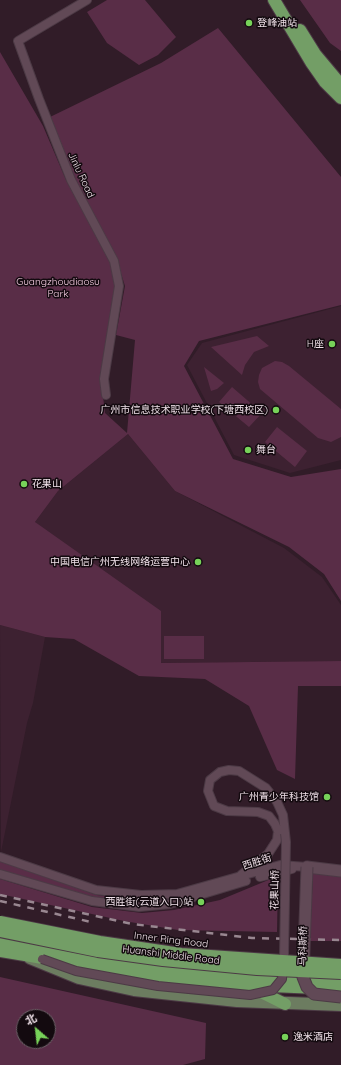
<!DOCTYPE html>
<html>
<head>
<meta charset="utf-8">
<style>
	body { margin:0 }
	#map { position:relative; width:341px; height:1065px; overflow:hidden; background:#311c28; font-family:Quicksand,"Noto Sans SC",sans-serif }
	canvas { display:block }
	.north { position:absolute; left:16px; top:1009px; width:40px; height:40px; box-sizing:border-box; background:#130a0f; border:1px solid #6b6066; border-radius:50%; rotate:332deg; font-size:11px; font-weight:700; line-height:16px; text-align:center; color:#efe0e8 }
	.north::after { content:''; display:block; margin:auto; width:14px; height:18px; background:#77d259; clip-path:polygon(50% 0,100% 100%,50% 72%,0 100%) }
</style>
</head>
<body>
<div id="map">
<canvas width="341" height="1065"></canvas>
<div class="north">北</div>
</div>
<script>
const g = document.querySelector('canvas').getContext('2d');
g.lineJoin = 'round';
function paint(path, color) {
  g.fillStyle = color;
  g.fill(path, 'evenodd');
}
function toPath(rows) {
  const path = new Path2D();
  for (const r of rows) {
    path.moveTo(r[0], r[1]);
    for (let i = 2; i < r.length; i += 2) path.lineTo(r[i], r[i + 1]);
  }
  return path;
}
function strokePath(path, color, width, dash) {
  g.strokeStyle = color;
  g.lineWidth = width;
  g.lineCap = dash ? 'butt' : 'round';
  g.setLineDash(dash || []);
  g.stroke(path);
}
function label(font, color, halo, rows, align = 'center') {
  g.font = font + ' Quicksand,"Noto Sans SC",sans-serif';
  g.lineWidth = 3;
  g.setLineDash([]);
  g.textBaseline = 'middle';
  g.strokeStyle = halo;
  g.fillStyle = color;
  for (const [text, x, y, turn = 0] of rows) {
    g.save();
    g.translate(x, y);
    g.rotate((+turn || 0) * Math.PI / 180);
    g.textAlign = isNaN(turn) ? turn : align;
    if (halo) g.strokeText(text, 0, 0);
    g.fillText(text, 0, 0);
    g.restore();
  }
}
const built = toPath([
	[341,306,341,460,290,473,234,455,187,365,202,343],
	[128,434,175,491,284,548,322,577,341,605,341,661,161,663,35,522,58,491],
	[0,625,45,637,33,703,27,723,1,852]
]);
const green = toPath([
	[107,0,145,0,176,37,158,55,139,65,107,43,87,12],
	[300,0,341,0,341,51,330,43],
	[218,28,341,177,341,305,199,341,184,366,233,459,291,477,341,469,341,601,324,574,289,547,175,491,128,434,58,491,35,522,161,611,161,663,341,661,341,686,298,686,295,779,277,770,249,706,205,679,139,676,74,639,45,637,0,625,0,52,43,126,66,180,112,262,117,287,101,380,105,413,127,433,135,340,116,335,125,286,117,261,73,179,50,117,161,63],
	[257,336,269,346,254,352,245,365,242,375,211,347],
	[275,361,282,362,289,366,341,409,341,437,331,442,318,438,260,389,258,382,259,375,262,368],
	[204,367,224,383,217,389,211,391],
	[232,387,262,413,249,427,219,402],
	[277,427,307,451,295,467,265,442],
	[164,636,204,636,204,659,164,659],
	[0,861,97,895,138,901,120,901,92,898,0,871],
	[313,873,341,876,341,941,310,941],
	[278,876,277,932,178,930,124,921,0,894,0,879,92,907,142,913,174,910,220,900],
	[0,977,206,1023,205,1059,183,1065,0,1065],
	[24,1017,48,1017,48,1041,24,1041]
]);
const street = toPath([
	[87,0,18,41,39,99,71,180,114,261,119,286,104,379,106,395],
	[0,857,96,890,141,895,177,894,280,865,307,867],
	[0,874,92,901,139,907,170,904,246,881],
	[241,875,268,854,277,840,278,831],
	[260,877,292,869]
]);
const secondary = toPath([
	[307,867,341,871]
]);
const primary = toPath([
	[30,958,79,978,134,990,237,1001,341,1005]
]);
const highway = toPath([
	[274,0,311,62,325,82,341,98],
	[300,30,315,54,341,85],
	[0,939,69,953,150,965,238,974,341,979],
	[0,951,126,972,198,981,248,985,341,989],
	[253,988,285,1004]
]);
const rail = toPath([
	[0,895,132,924,252,938,341,940],
	[0,901,91,922]
]);
const streetBridge = toPath([
	[42,959,76,971,158,986,250,995,273,990,282,979,284,957,286,842,283,815,277,802,266,788,239,771,229,770,220,772,210,780,208,791,214,806,227,811,258,812,269,816,275,824,278,831]
]);
const secondaryBridge = toPath([
	[307,867,303,977,307,987,314,994,341,997]
]);
const highwayBridge = toPath([
	[0,922,100,942,181,954,341,965],
	[0,931,98,951,163,960,257,969,341,973]
]);
const markers = [
	[249,23,4,"#77d259"],
	[332,344,4,"#77d259"],
	[276,410,4,"#77d259"],
	[248,450,4,"#77d259"],
	[24,484,4,"#77d259"],
	[198,562,4,"#77d259"],
	[327,797,4,"#77d259"],
	[201,902,4,"#77d259"],
	[285,1037,4,"#77d259"]
];
const poiNames = [
	["登峰油站",257,23,"left"],
	["H座",324,344],
	["广州市信息技术职业学校(下塘西校区)",268,410],
	["舞台",256,450,"left"],
	["花果山",32,484,"left"],
	["中国电信广州无线网络运营中心",190,562],
	["广州青少年科技馆",319,797],
	["西胜街(云道入口)站",193,902],
	["逸米酒店",293,1037,"left"]
];
const streetNames = [
	["Jinlu Road",81,175,65],
	["西胜街",257,862,-18],
	["花果山桥",275,890,-89],
	["Inner Ring Road",171,940,7],
	["马科斯桥",303,946,-88],
	["Huanshi Middle Road",171,955,7]
];
const parkNames = [
	["Guangzhoudiaosu",58,282],
	["Park",58,294]
];
paint(built, '#3d2131');
paint(green, '#592d47');
strokePath(street, '#4c3a45', 10);
strokePath(secondary, '#4c3a45', 13);
strokePath(primary, '#4c3a45', 14);
strokePath(highway, '#4c3a45', 14);
strokePath(street, '#614956', 8);
strokePath(secondary, '#614956', 11);
strokePath(primary, '#6c7c60', 12);
strokePath(highway, '#739e66', 12);
strokePath(rail, '#998791', 2.5, [7, 7]);
strokePath(streetBridge, '#4c3a45', 10, []);
strokePath(secondaryBridge, '#4c3a45', 13, []);
strokePath(highwayBridge, '#4c3a45', 14, []);
strokePath(streetBridge, '#614956', 8);
strokePath(secondaryBridge, '#614956', 11);
strokePath(highwayBridge, '#739e66', 12);
for (const [x, y, r, color] of markers) {
  const dot = new Path2D();
  dot.arc(x, y, r, 0, 2 * Math.PI);
  g.fillStyle = color;
  g.fill(dot);
  strokePath(dot, '#130a0f', 1.5);
}
label('10px', '#efe0e8', '#130a0f', poiNames, 'right');
label('10px', '#efe0e8', '#130a0f', streetNames);
label('10px', '#f6cde3', '#130a0f', parkNames);
</script>
</body>
</html>
